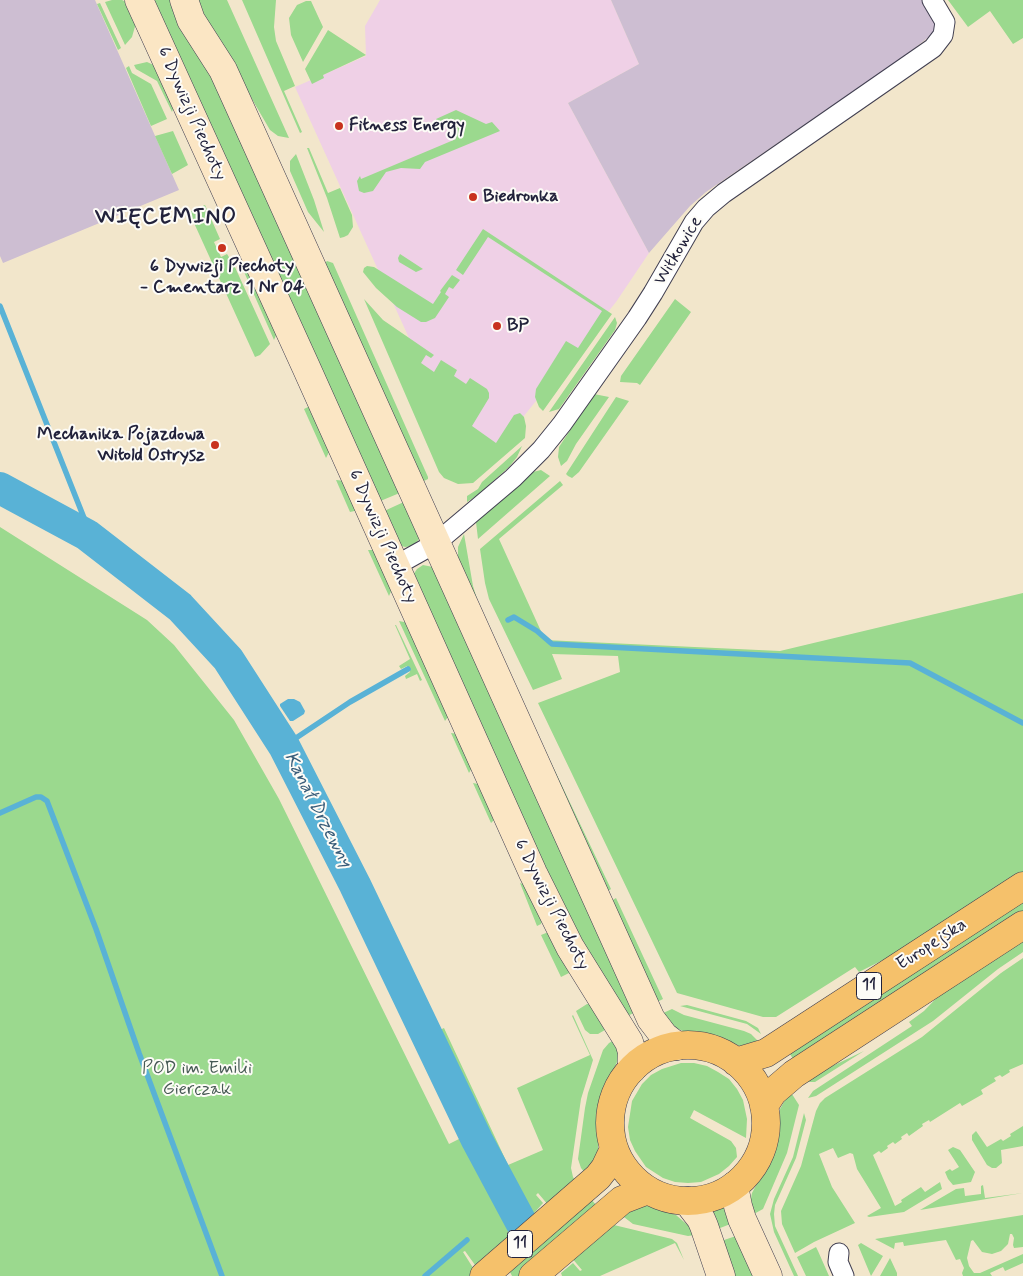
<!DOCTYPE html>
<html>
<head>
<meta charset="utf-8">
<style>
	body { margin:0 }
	canvas { display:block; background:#f2e6cb }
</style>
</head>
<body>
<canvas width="1023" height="1276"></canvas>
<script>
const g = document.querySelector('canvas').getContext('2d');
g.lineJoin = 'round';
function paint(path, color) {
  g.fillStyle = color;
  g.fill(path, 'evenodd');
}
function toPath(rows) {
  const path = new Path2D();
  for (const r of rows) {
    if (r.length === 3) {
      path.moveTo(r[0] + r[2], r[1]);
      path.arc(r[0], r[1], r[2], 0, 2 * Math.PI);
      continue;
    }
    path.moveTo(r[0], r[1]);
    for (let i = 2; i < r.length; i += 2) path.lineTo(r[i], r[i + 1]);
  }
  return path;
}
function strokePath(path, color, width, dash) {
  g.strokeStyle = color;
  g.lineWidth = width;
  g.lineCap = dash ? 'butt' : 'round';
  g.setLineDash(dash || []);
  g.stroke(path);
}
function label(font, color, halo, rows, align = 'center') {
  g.font = font + ' Mynerve,sans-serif';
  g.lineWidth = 4;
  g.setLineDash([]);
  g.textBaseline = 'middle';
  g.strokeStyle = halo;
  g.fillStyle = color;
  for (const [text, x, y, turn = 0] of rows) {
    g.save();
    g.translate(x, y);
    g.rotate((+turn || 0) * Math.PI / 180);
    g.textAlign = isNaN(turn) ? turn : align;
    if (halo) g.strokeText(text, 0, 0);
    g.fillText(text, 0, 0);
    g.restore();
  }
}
const built = toPath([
	[380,0,611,0,639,64,568,103,649,253,616,302,473,479,295,87,366,56,365,26]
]);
const industrial = toPath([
	[0,0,95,0,179,190,3,263,0,256],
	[611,0,922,0,933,17,936,28,930,36,902,58,706,192,690,206,649,253,568,103,639,64]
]);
const green = toPath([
	[112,0,122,0,128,3,136,23,132,37,125,45,105,2],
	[150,0,172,0,214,75,402,492,378,502],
	[198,0,227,0,289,138,278,136,270,130,203,15],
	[242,0,276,0,274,27,276,41,295,86,284,91,302,132,300,133],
	[948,0,1023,0,1023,38,1013,44,990,11,968,27],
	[306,1,311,1,323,27,303,62,291,35,289,18,297,5],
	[100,3,121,48,118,50,97,4],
	[328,30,366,55,323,75,324,78,312,84,305,69],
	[147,62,156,66,174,106,172,112,157,81,136,69,134,65],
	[129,66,132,73,151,84,167,119,151,126,126,68],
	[456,110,486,124,492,122,500,131,425,162,420,169,401,168,386,172,373,191,364,193,359,191,357,181,360,176,361,179,456,139,447,120,438,124,436,119],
	[173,131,188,165,172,174,155,136],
	[307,148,309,148,328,193,340,188,352,215,353,227,348,235,344,237,340,238,327,198],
	[296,154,314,200,324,232,308,212,290,171,290,161],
	[205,205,220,239,214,242,221,257,227,254,234,265,270,344,260,355,255,357,189,212],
	[483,229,612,314,543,411,539,407,535,397,536,389,566,341,578,348,602,311,488,237,463,275,456,270],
	[400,254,423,269,416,272,399,262,398,258],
	[327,261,333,263,428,477,428,479,420,483,325,263],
	[241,265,255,280,278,331,274,340],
	[367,266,374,267,433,304,441,292,440,291,452,275,460,280,453,289,449,287,445,294,449,297,435,318,426,322,421,322,397,307,376,288,363,272,364,268],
	[364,299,383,320,434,355,431,358,426,355,421,363,434,372,441,360,457,370,454,376,466,384,470,378,487,389,489,393,489,398,472,426,496,443,514,415,520,413,524,417,526,426,525,438,473,483,458,484,444,478,439,472],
	[675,299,691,312,640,385,637,383,620,382,621,376],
	[615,317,617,323,615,330,559,409,549,412],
	[594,394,609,397,576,444,567,461,561,466,558,457,559,447],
	[616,397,629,401,579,472,572,478,568,476,566,474],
	[308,407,313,407,331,448,326,458,304,409],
	[522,446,517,457,509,467,478,495,467,502,467,496,478,489,482,482],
	[541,470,550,476,478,539,476,522,533,472],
	[336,480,346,481,359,510,350,512],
	[560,481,563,485,499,539,545,640,780,651,1023,593,1023,875,923,940,859,972,855,967,776,1017,763,1017,677,993,538,703,620,672,618,656,552,654,562,679,533,690,489,599,485,583,480,549],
	[406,501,420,538,413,546,405,547,402,546,382,512],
	[0,527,147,620,174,645,234,720,279,799,449,1144,469,1134,517,1229,475,1265,465,1251,463,1252,475,1271,469,1276,0,1276],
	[464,534,473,586,482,615,458,563,458,547],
	[368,550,373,550,393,587,389,596],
	[423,565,433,567,637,1011,626,1017,579,942,413,575,417,569],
	[399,621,409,623,450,714,445,721],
	[395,625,396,625,422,680,420,681,417,674,406,679,405,676,410,672,407,666,401,669,399,666,410,659],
	[527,712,611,889,607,892],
	[451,733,458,734,473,766,469,773],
	[473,783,478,784,494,820,491,823],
	[520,883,528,886,543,916,541,924,537,926],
	[616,898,663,999,655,1003,611,901],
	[1023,899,1023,914,795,1062,788,1051],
	[546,933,548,933,570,965,569,973,561,977,541,935],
	[1023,938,1023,952,998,969,933,1021,816,1096,808,1098,813,1091,912,1026,909,1022,924,1011,949,985],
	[1023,958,1023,1064,1009,1070,1010,1072,1002,1077,1000,1075,994,1078,996,1081,981,1090,983,1094,962,1106,960,1103,930,1122,929,1120,922,1124,923,1126,909,1136,907,1133,901,1137,902,1139,895,1144,893,1142,887,1146,888,1148,881,1153,879,1151,873,1155,895,1206,902,1202,901,1200,921,1187,925,1192,940,1182,942,1189,904,1212,869,1217,867,1216,881,1208,857,1169,853,1154,850,1153,838,1158,833,1148,819,1154,832,1187,855,1223,814,1242,795,1253,782,1224,781,1211,801,1166,816,1111,820,1103,825,1098,922,1037,1001,973],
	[587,1004,594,1005,610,1027,598,1034,590,1034,585,1030,576,1011],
	[687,1005,746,1021,758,1028,761,1034,747,1024,680,1006],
	[672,1009,684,1015,744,1031,751,1034,758,1041,740,1046,716,1037,683,1031,674,1027,661,1014],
	[573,1015,593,1060,581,1099,571,1168,573,1177,576,1182,549,1206,538,1193,536,1195,543,1203,529,1219,516,1192,483,1139,471,1110,433,1033,444,1028,508,1165,543,1150,517,1088,590,1055,572,1016],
	[616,1039,618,1051,617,1062,604,1090,598,1110,598,1149,596,1157,586,1174,581,1168,578,1159,585,1108,588,1093,603,1050,609,1043],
	[864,1051,815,1082,808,1082,805,1079],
	[681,1063,694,1063,707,1066,718,1072,729,1079,737,1089,743,1100,747,1119,746,1138,694,1110,690,1118,731,1141,736,1148,737,1157,729,1166,719,1174,701,1182,688,1183,675,1182,663,1178,646,1167,635,1151,630,1140,628,1127,632,1101,642,1084,651,1075,662,1069],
	[790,1091,799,1105,787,1153,763,1209,752,1215,750,1203,752,1193,772,1155,778,1134,780,1109],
	[804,1113,806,1120,796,1158,775,1205,774,1214,775,1226,798,1276,794,1276,774,1232,770,1214,774,1199,793,1157],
	[1023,1126,1023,1146,1001,1150,1002,1163,996,1168,992,1168,987,1165,972,1140,972,1135,976,1131,987,1147,1001,1139,1003,1141,1011,1136,1010,1134],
	[953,1147,960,1150,975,1172,971,1182,953,1185,948,1179,945,1172,950,1169,952,1171,959,1167,948,1150],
	[983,1185,985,1198,1023,1193,920,1210,956,1189,964,1188,965,1196,981,1194,981,1186],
	[589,1197,598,1207,519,1276,512,1276,508,1268],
	[639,1206,648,1206,676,1215,691,1228,695,1235,688,1236,633,1224,620,1214],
	[723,1206,725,1207,733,1223,715,1230,711,1211],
	[1023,1215,1023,1247,1014,1248,1013,1245,1014,1238,1012,1234,1010,1234,1008,1244,1001,1251,992,1254,982,1252,973,1240,971,1241,967,1258,969,1266,974,1273,980,1273,1023,1254,1023,1263,1005,1271,1003,1267,990,1273,992,1276,963,1276,962,1273,964,1268,960,1259,956,1260,946,1240,904,1246,903,1242,895,1243,894,1249,875,1239],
	[614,1225,672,1239,677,1243,684,1260,675,1243,600,1276,562,1276,561,1273,573,1263,580,1271,582,1270,571,1257],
	[739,1235,757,1276,728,1276,718,1242],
	[861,1243,883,1256,871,1276,858,1245],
	[816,1247,818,1251,829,1276,806,1276,797,1257],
	[890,1258,897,1273,897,1276,880,1276]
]);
const water = toPath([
	[288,699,294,699,300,702,305,711,304,714,293,721,290,721,280,706,280,704]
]);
const stream = toPath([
	[0,306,88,528,87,535],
	[508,620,514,617,537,631,552,644,910,663,1023,723],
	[284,746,350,702,408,669],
	[0,813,36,797,41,797,47,801,96,929,139,1053,222,1276],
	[425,1276,467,1240]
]);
const river = toPath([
	[0,488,87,535,180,607,228,659,284,746,355,885,477,1140,522,1224]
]);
const street = toPath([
	[395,566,436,543,513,478,541,450,562,424,637,318,653,293,694,222,706,208,724,193,933,48,943,35,945,22,932,0],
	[839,1253,838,1262,844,1276]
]);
const secondary = toPath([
	[139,0,306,367,533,873,570,947,629,1042,632,1052,632,1069],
	[184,0,191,20,223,70,233,92,651,1019,664,1036,677,1046],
	[734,1186,738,1206,742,1219,768,1276],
	[687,1201,701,1219,704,1226,721,1276]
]);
const primary = toPath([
	[688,1123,78],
	[736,1062,766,1053,1023,886],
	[764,1106,773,1092,794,1074,1023,925],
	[484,1276,598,1177,605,1168,614,1149],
	[533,1276,622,1200,648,1190]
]);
const markers = [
	[339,126,5,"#c8321e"],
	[473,197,5,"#c8321e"],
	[222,248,5,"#c8321e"],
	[497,326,5,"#c8321e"],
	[215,445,5,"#c8321e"]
];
const shields = [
	[869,986,25],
	[520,1244,25]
];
const shieldNames = [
	["11",869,986],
	["11",520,1244]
];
const streetNames = [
	["6 Dywizji Piechoty",191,114,66],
	["Witkowice",679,251,-59],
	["6 Dywizji Piechoty",382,537,66],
	["6 Dywizji Piechoty",551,905,63],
	["Europejska",932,945,-33]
];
const poiNames = [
	["Fitness Energy",349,126],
	["Biedronka",483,197],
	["6 Dywizji Piechoty",222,267,"center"],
	["- Cmentarz 1 Nr 04",222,288,"center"],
	["BP",507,326],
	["Mechanika Pojazdowa",205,435,"right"],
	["Witold Ostrysz",205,456,"right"]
];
const parkNames = [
	["POD im. Emilii",197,1069],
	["Gierczak",197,1090]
];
const waterNames = [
	["Kanał Drzewny",317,810,63]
];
const districtNames = [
	["WIĘCEMINO",166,218]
];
paint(built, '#efd0e6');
paint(industrial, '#cdbed2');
paint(green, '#9bd98e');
paint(water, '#59b2d6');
strokePath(stream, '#59b2d6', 5.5);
strokePath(river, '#59b2d6', 32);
strokePath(street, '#413f51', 21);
strokePath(secondary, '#413f51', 29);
strokePath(primary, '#413f51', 29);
strokePath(street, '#fff', 19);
strokePath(secondary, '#fbe6c4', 28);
strokePath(primary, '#f5c16b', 28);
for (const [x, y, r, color] of markers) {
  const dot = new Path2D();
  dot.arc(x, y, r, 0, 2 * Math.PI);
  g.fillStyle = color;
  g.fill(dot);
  strokePath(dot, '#fdfcf7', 2);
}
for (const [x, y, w] of shields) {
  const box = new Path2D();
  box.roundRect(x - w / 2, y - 13.5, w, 27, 4);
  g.fillStyle = '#fdfcf7';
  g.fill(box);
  strokePath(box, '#22223b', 1);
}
label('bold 16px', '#22223b', null, shieldNames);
label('18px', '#22223b', '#fdfcf7', streetNames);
label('bold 18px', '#22223b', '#fdfcf7', poiNames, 'left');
label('18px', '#465954', '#fdfcf7', parkNames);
label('italic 19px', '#385c79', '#fdfcf7', waterNames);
g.letterSpacing = '1px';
label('bold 22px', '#22223b', '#fdfcf7', districtNames);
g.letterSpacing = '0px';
</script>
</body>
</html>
